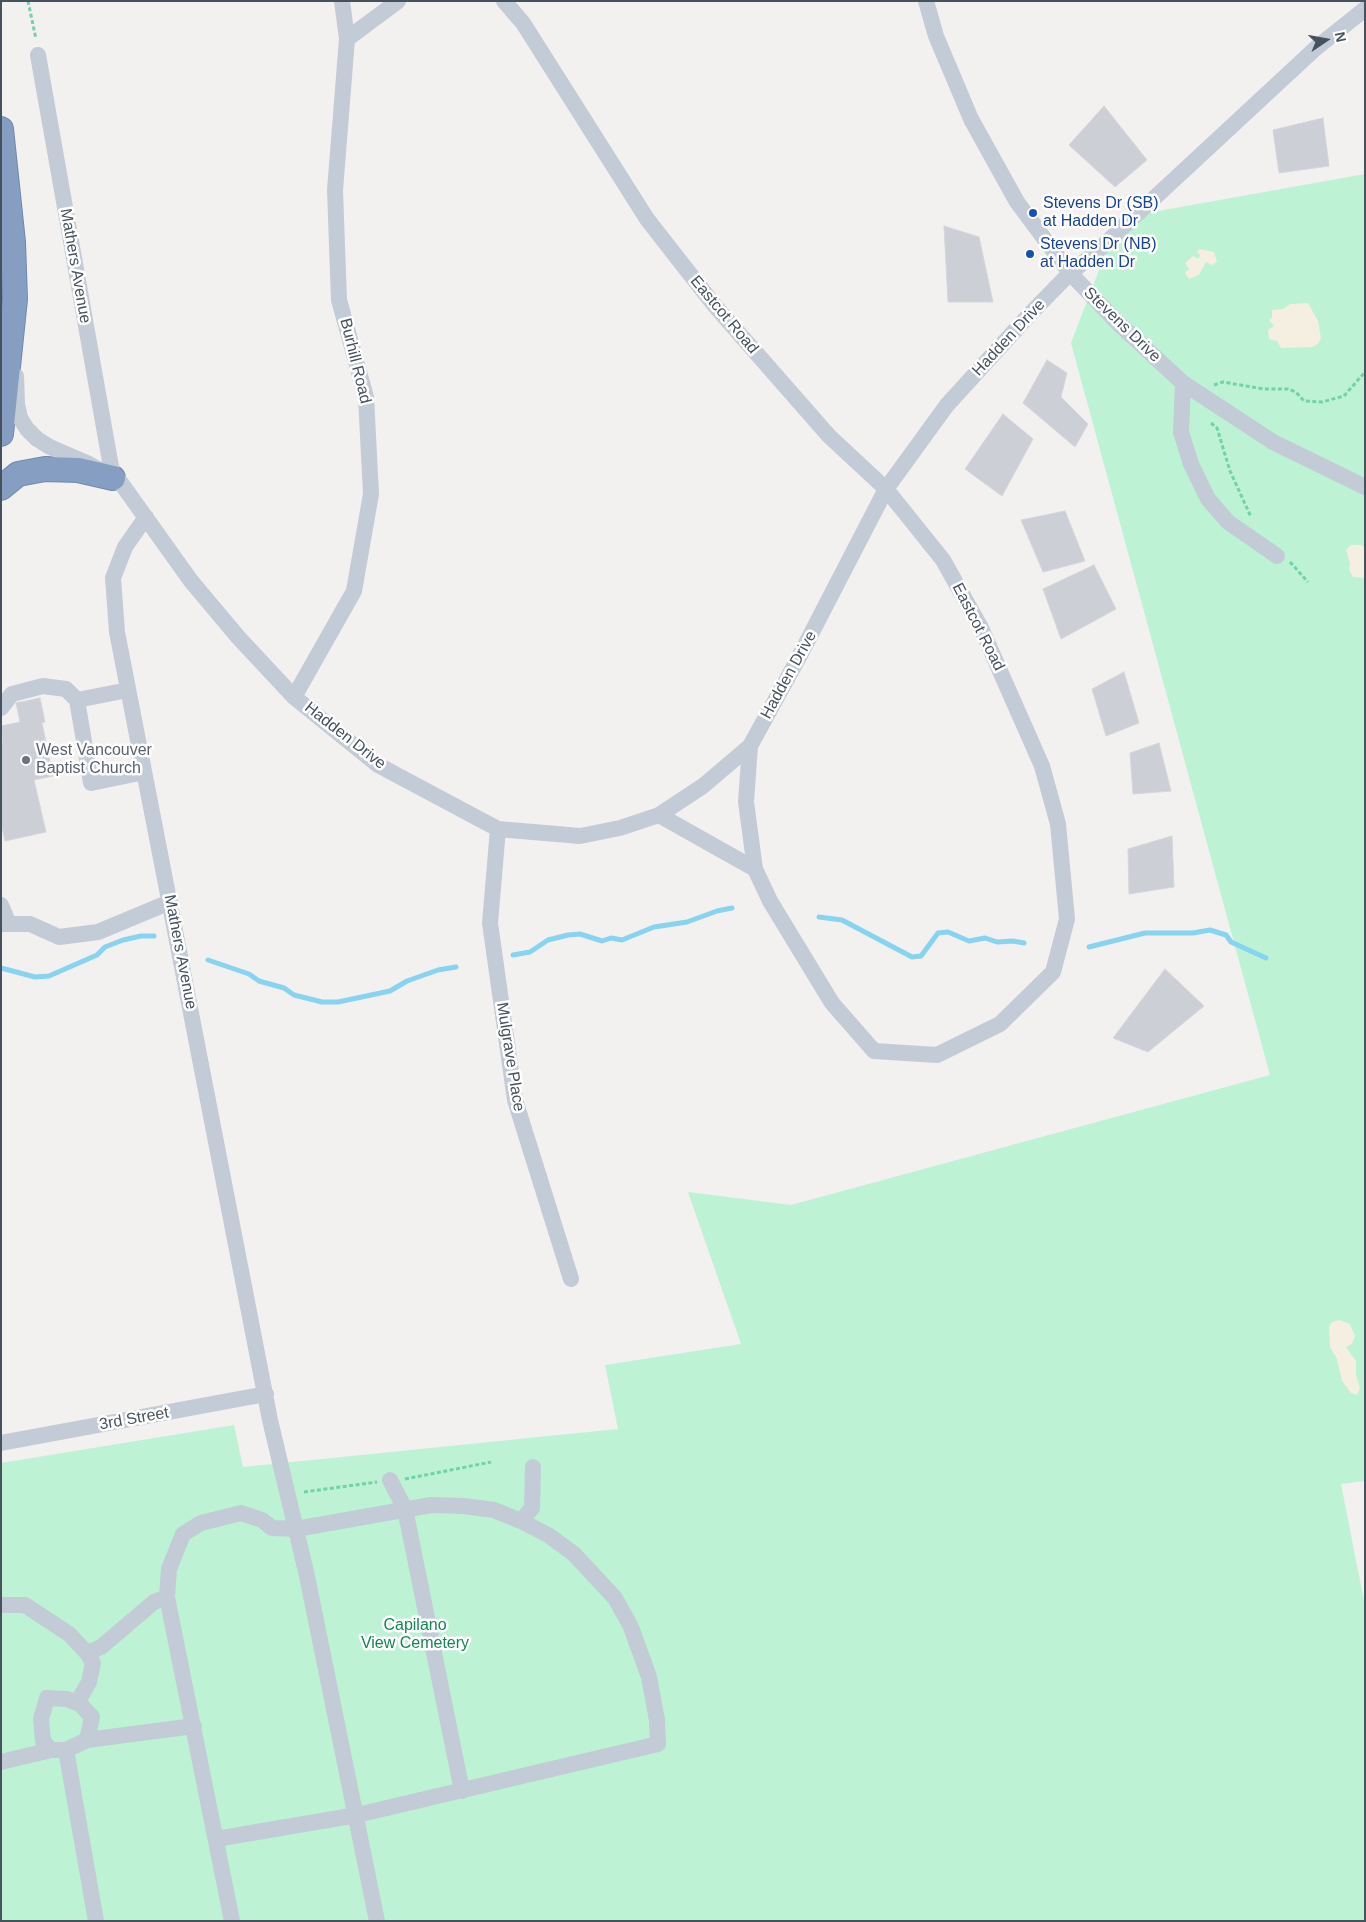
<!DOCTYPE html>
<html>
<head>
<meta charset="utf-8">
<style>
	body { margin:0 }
	#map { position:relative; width:1366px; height:1922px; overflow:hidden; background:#f3f0f0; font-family:Helvetica,sans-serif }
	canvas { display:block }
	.frame { position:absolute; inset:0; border:2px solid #47525f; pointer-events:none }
	.north { position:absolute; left:1301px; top:15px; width:50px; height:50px; -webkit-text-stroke:4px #fff; paint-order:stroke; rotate:78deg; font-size:14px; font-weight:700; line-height:20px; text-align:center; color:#47525f }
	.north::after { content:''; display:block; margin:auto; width:18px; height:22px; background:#47525f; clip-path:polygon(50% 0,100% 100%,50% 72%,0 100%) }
</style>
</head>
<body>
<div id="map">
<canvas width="1366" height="1922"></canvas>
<div class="frame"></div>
<div class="north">N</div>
</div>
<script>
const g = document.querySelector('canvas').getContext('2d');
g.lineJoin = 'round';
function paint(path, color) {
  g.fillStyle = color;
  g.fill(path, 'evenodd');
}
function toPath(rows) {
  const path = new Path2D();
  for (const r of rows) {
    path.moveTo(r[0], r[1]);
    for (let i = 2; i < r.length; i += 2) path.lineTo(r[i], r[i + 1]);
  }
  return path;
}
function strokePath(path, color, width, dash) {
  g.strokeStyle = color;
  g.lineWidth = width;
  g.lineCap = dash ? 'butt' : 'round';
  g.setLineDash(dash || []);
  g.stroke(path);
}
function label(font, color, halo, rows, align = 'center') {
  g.font = font + ' Helvetica,sans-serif';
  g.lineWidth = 5;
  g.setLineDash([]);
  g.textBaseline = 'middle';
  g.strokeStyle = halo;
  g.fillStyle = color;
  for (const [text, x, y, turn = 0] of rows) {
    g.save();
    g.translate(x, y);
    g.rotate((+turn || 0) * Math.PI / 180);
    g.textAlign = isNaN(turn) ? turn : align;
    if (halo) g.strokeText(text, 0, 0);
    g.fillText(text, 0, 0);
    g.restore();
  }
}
const green = toPath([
	[1365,174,1365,1481,1341,1484,1365,1606,1365,1921,1,1921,1,1463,234,1425,243,1467,618,1429,605,1365,741,1344,688,1192,791,1205,1270,1075,1071,343,1119,218]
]);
const sand = toPath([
	[1199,249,1214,252,1217,262,1212,265,1206,262,1199,275,1189,279,1185,273,1189,269,1185,263,1193,256,1199,259,1200,255,1197,252],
	[1308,303,1318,321,1321,338,1318,344,1312,347,1281,348,1277,341,1269,339,1268,330,1274,326,1269,320,1272,318,1272,310,1283,309,1290,304],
	[1351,545,1361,545,1365,548,1364,578,1353,577,1349,570,1350,563,1346,550],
	[1339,1320,1350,1324,1355,1336,1352,1344,1346,1347,1356,1361,1356,1375,1360,1388,1357,1395,1351,1393,1342,1381,1337,1359,1330,1347,1329,1327,1332,1322]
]);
const stream = toPath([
	[819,917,842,920,912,957,921,956,938,933,948,932,969,941,985,938,997,942,1013,941,1024,943],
	[1089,947,1145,933,1193,933,1210,930,1226,935,1231,942,1266,958],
	[513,955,530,952,548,940,568,935,580,934,602,941,611,938,622,940,654,927,687,922,717,911,732,908],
	[208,960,249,974,259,981,284,988,294,995,322,1002,338,1002,390,991,407,981,438,970,456,967],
	[1,968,35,977,49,976,97,955,105,947,123,940,141,936,154,936]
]);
const building = toPath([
	[1104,106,1147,160,1115,187,1069,145,1104,106],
	[1323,118,1329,166,1279,173,1273,130,1323,118],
	[944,226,979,237,993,302,948,302,944,226],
	[1047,360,1067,373,1061,397,1088,424,1075,447,1023,403,1047,360],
	[1003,414,1033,439,1002,496,965,469,1003,414],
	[1065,511,1085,561,1043,572,1021,520,1065,511],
	[1094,565,1116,609,1061,639,1043,589,1094,565],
	[1124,672,1139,723,1106,736,1092,689,1124,672],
	[40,698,45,722,42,723,53,776,34,780,46,832,5,841,1,823,1,743,3,743,1,726,20,722,16,703,40,698],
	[1159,743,1171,791,1133,794,1130,753,1159,743],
	[1172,836,1174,887,1129,894,1128,849,1172,836],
	[1165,969,1204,1006,1148,1052,1113,1038,1165,969]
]);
const path = toPath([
	[28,1,36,39],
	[1214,385,1223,382,1264,389,1288,389,1296,392,1304,401,1322,402,1344,396,1365,372],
	[1211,423,1217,428,1230,471,1251,517],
	[1290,562,1308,582],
	[405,1479,491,1462],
	[304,1492,377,1482]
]);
const minor = toPath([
	[504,1,523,23,647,219,715,306,829,436,886,489,943,560,981,628,1042,766,1058,824,1067,919,1053,972,1000,1024,937,1055,874,1051,832,1003,770,901,755,869,746,802,750,746],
	[926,1,936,36,971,119,1017,202,1070,273,1118,323,1183,383,1273,442,1365,487],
	[347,39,398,1],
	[38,55,113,478],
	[16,376,17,404,20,418,27,429,37,439,50,447,87,463,121,483,191,581,238,637,294,697,378,765,498,829,580,836,620,828,659,815,703,786,750,746,798,659,886,489,947,405,1030,314,1070,273,1095,253,1316,48,1365,9],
	[1183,383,1181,432,1191,464,1208,499,1228,522,1277,556],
	[146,517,125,547,113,578,117,632,270,1420,307,1576,377,1921],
	[294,697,354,591,371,494,366,397,339,300,335,190,347,39,342,1],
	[77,700,128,690],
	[1,708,12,694,43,686,66,689,77,700,91,783,144,772],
	[659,815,755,869],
	[498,829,490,923,515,1100,571,1279],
	[1,905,9,924,1,924],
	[9,924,30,924,59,937,98,932,170,902],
	[1,1443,266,1394],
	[390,1480,405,1509,462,1791],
	[521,1521,532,1508,533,1467],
	[1,1605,25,1605,69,1634,87,1653,93,1663,89,1682,77,1703],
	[87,1653,101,1647,154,1602,167,1597],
	[51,1750,43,1741,41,1719,47,1698,67,1699,80,1704,92,1717,87,1740],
	[66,1750,96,1921],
	[1,1762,51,1750,66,1750,87,1740,194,1726],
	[216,1839,357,1815,658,1744,657,1720,649,1677,631,1627,615,1598,574,1554,548,1535,521,1521,494,1510,464,1506,431,1505,296,1529,272,1528,262,1520,241,1513,201,1523,183,1534,169,1569,167,1597,232,1921]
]);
const highway = toPath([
	[1,129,13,242,15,299,1,434],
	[1,488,18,474,45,469,78,470,113,478]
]);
const markers = [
	[1033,213,5,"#1a4fb4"],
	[1030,254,5,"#1a4fb4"],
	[26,760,5,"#6b7280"]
];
const transitNames = [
	["Stevens Dr (SB)",1043,204],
	["at Hadden Dr",1043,222],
	["Stevens Dr (NB)",1040,245],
	["at Hadden Dr",1040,263]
];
const streetNames = [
	["Mathers Avenue",75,266,80],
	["Eastcot Road",724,315,50],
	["Stevens Drive",1122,325,44],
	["Hadden Drive",1009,338,-47],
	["Burhill Road",355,361,76],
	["Eastcot Road",978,627,63],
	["Hadden Drive",789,675,-61],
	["Hadden Drive",345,736,38],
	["Mathers Avenue",180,952,79],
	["Mulgrave Place",510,1057,81],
	["3rd Street",134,1419,-10]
];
const worshipNames = [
	["West Vancouver",36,751],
	["Baptist Church",36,769]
];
const parkNames = [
	["Capilano",415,1626],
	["View Cemetery",415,1644]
];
paint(green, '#bdf2d5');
paint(sand, '#f4efe0');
strokePath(stream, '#87d4f1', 5);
paint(building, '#cccfd5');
strokePath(building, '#d4d6dc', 1);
strokePath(highway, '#7089ad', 26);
strokePath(path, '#72d2aa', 3, [4, 2.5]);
strokePath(minor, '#c3cbd6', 16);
strokePath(highway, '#859ec1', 24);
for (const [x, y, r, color] of markers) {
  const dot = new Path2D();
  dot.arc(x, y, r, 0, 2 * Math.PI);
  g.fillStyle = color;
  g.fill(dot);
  strokePath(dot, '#fff', 2);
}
label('16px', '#164399', '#fff', transitNames, 'left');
label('16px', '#47525f', '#fff', streetNames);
label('16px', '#5b616d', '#fff', worshipNames, 'left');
label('16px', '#128654', '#fff', parkNames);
</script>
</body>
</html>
